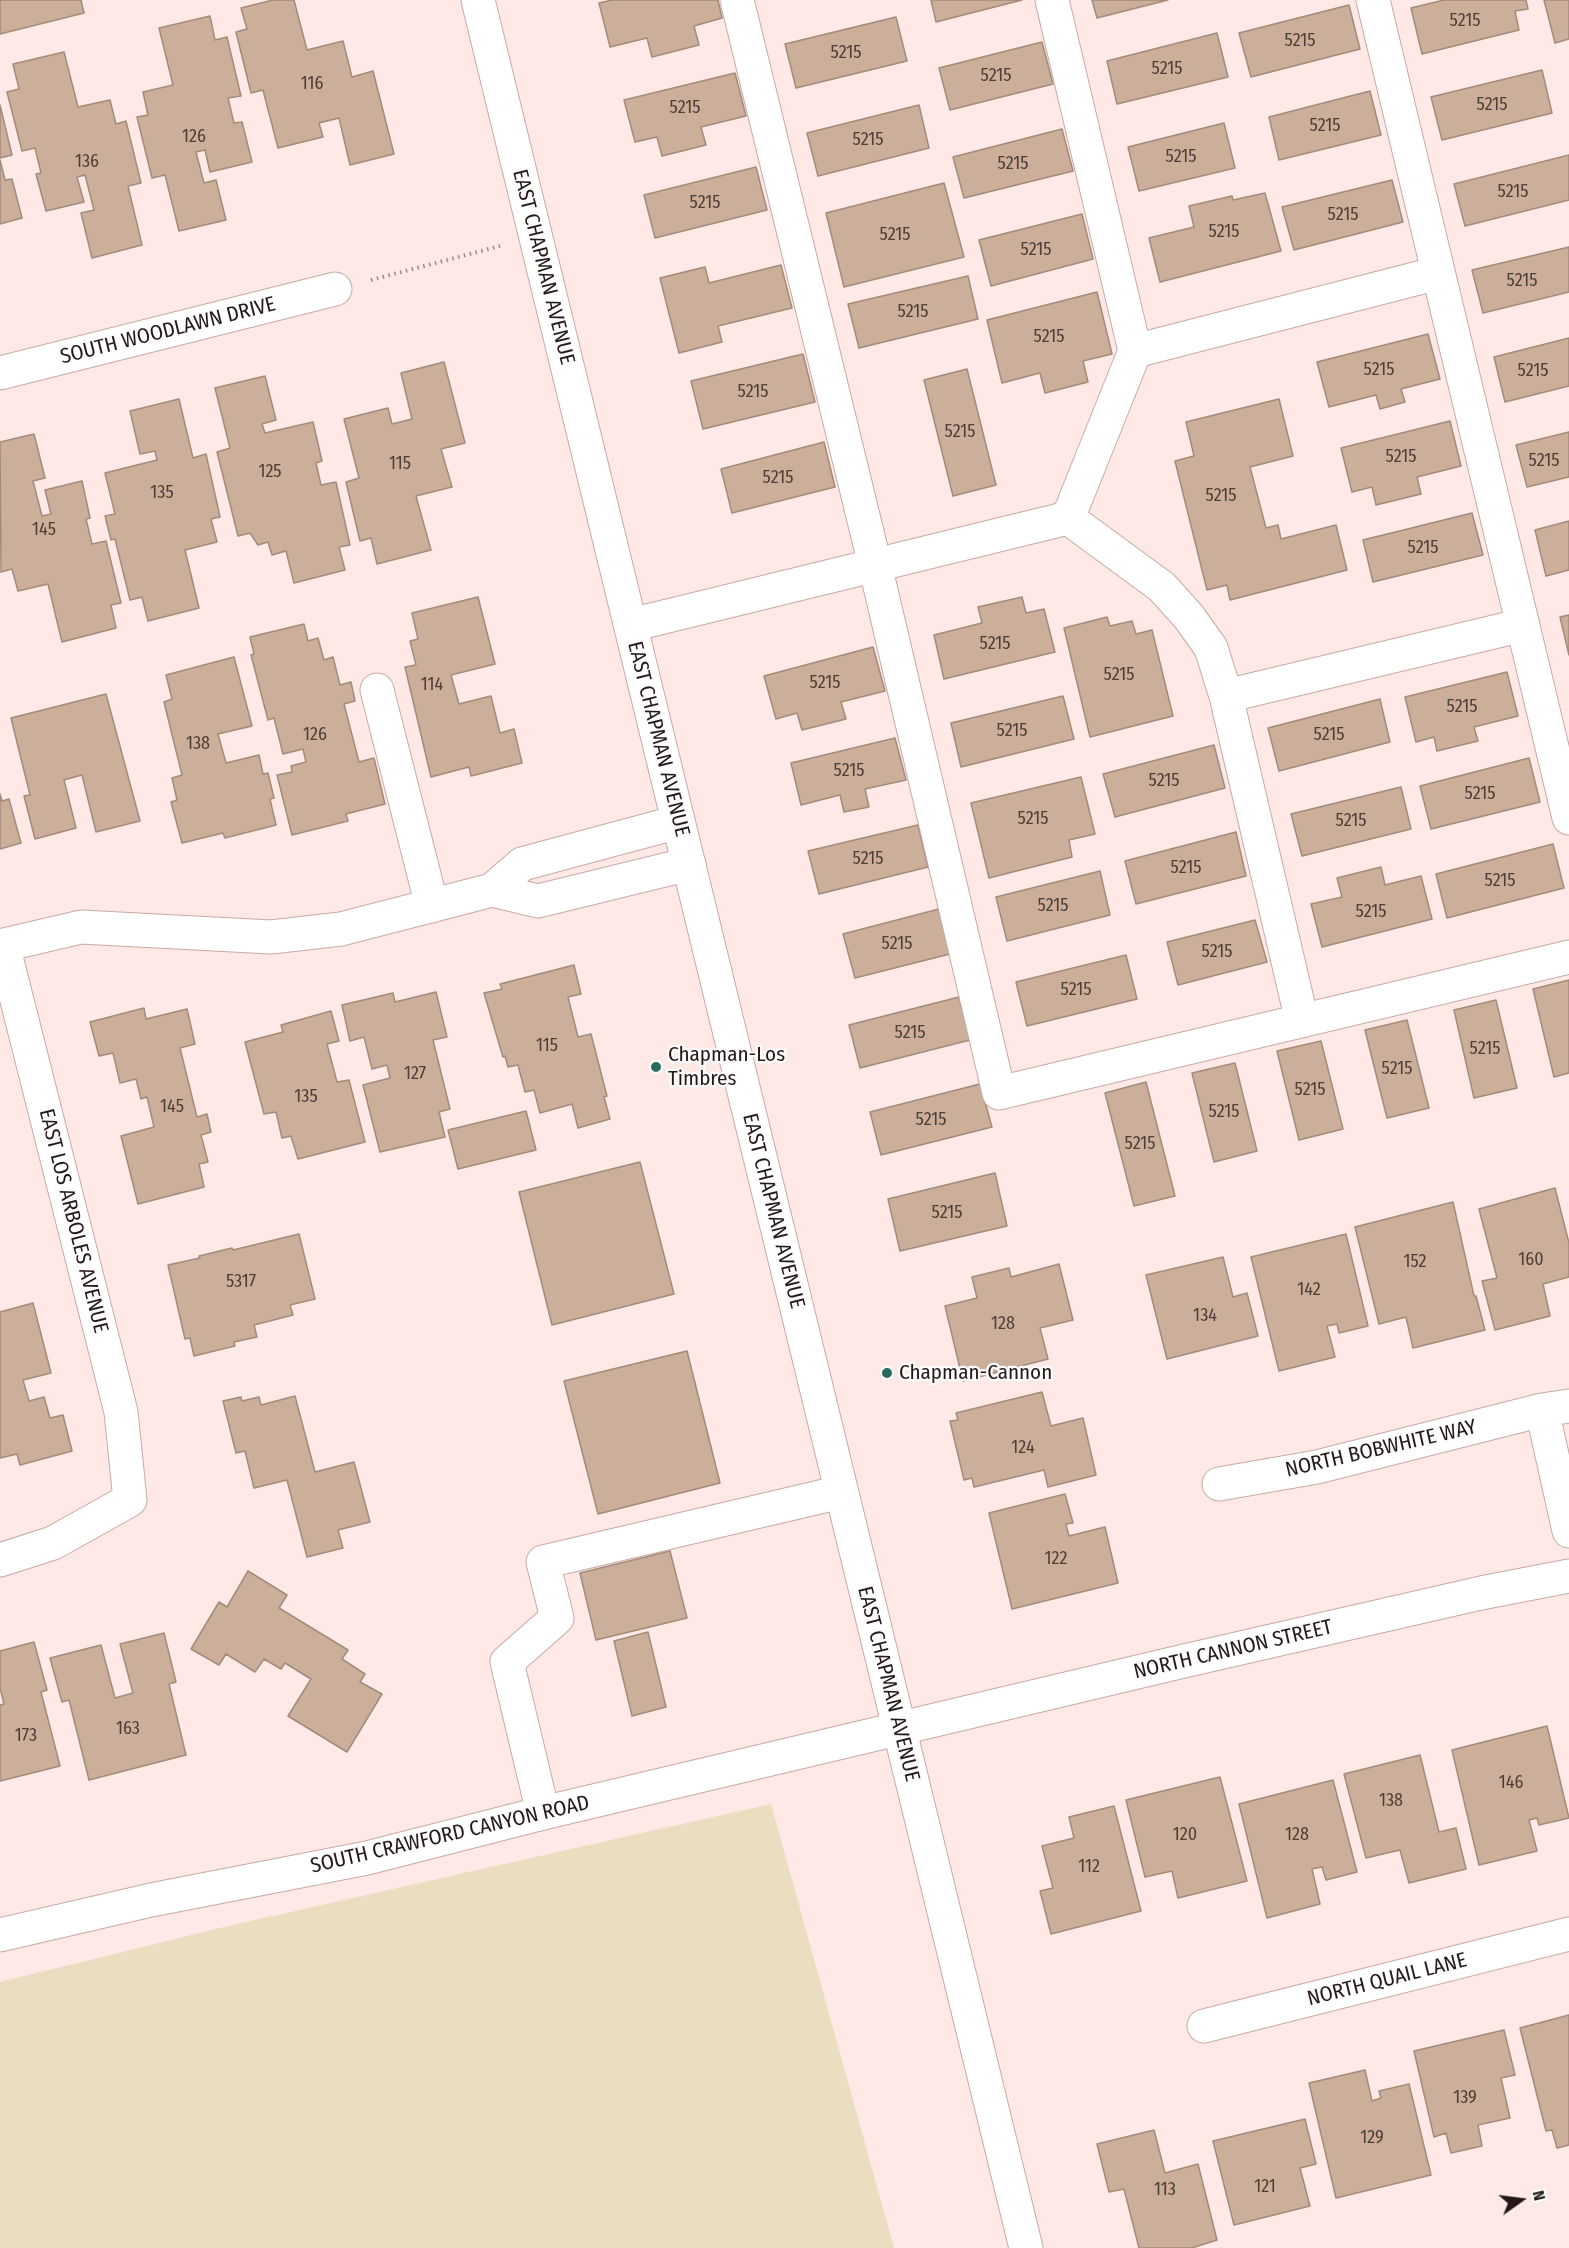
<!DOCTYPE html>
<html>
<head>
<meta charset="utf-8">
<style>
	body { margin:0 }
	#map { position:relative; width:1569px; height:2248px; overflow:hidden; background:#fee9e6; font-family:"Fira Sans Condensed",sans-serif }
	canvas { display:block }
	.north { position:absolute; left:1491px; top:2170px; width:60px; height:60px; -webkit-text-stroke:4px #fcfcfc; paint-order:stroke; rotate:76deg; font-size:16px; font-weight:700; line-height:24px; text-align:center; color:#251918 }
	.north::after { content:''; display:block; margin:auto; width:21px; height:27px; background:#251918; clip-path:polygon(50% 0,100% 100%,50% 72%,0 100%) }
</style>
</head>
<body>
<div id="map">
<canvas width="1569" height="2248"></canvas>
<div class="north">N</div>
</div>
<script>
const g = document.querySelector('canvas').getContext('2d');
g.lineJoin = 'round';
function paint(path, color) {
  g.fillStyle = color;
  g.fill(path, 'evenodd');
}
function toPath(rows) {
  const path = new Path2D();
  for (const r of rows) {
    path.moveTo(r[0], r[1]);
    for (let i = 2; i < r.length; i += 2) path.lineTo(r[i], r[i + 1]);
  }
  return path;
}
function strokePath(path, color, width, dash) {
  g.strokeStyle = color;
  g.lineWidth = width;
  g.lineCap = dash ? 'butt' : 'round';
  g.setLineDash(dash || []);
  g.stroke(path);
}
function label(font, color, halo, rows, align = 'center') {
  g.font = font + ' "Fira Sans Condensed",sans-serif';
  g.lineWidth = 4.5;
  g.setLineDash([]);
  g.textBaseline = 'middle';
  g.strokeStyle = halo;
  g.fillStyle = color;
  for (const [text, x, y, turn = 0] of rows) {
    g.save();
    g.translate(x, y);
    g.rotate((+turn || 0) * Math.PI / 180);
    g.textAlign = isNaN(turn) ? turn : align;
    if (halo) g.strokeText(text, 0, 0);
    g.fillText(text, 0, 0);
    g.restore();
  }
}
const green = toPath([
	[771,1804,894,2248,0,2248,0,1982,215,1929]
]);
const building = toPath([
	[0,0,81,0,84,13,0,34,0,0],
	[273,0,294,0,307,50,343,41,352,77,373,71,394,154,350,165,339,118,319,123,323,137,278,148,263,90,251,93,236,32,247,29,241,8,273,0],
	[612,0,718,0,722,18,694,26,699,45,652,57,647,38,610,47,599,3,612,0],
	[931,0,1022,0,936,22,931,0],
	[1092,0,1168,0,1097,18,1092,0],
	[1444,0,1526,0,1528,9,1515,11,1519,30,1422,54,1411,8,1444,0],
	[1544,0,1569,0,1569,39,1555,43,1544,0],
	[1349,5,1360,49,1251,77,1239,33,1349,5],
	[210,16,215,40,227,37,241,96,228,98,234,123,242,122,252,162,210,172,205,150,196,152,204,183,216,180,226,220,179,231,165,175,152,178,137,117,148,115,143,92,173,85,159,28,210,16],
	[896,17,907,61,796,88,785,44,896,17],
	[1217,33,1228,77,1117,104,1107,61,1217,33],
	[1042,42,1053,84,950,110,939,68,1042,42],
	[64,52,78,107,110,100,116,124,126,121,141,183,128,186,142,245,92,258,81,213,94,210,85,175,77,177,84,202,46,211,36,174,41,173,35,148,22,151,7,92,19,89,13,64,64,52],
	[1542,70,1552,113,1442,140,1431,97,1542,70],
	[735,73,746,116,701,127,706,145,662,156,657,137,635,142,624,100,735,73],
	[1370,91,1381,135,1279,160,1269,117,1370,91],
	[0,105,12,155,0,158,0,105],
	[919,105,929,148,818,176,807,133,919,105],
	[1224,123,1235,168,1139,191,1128,147,1224,123],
	[1062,129,1073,171,964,198,953,157,1062,129],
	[1569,155,1569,200,1465,226,1454,184,1569,155],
	[0,160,5,180,12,179,22,218,0,224,0,160],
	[756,167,767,210,655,238,644,195,756,167],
	[1392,180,1403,222,1294,250,1282,207,1392,180],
	[944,183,964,257,844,287,826,213,944,183],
	[1265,193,1281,251,1160,282,1149,238,1194,227,1189,206,1232,196,1233,200,1265,193],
	[1082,214,1093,259,991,286,979,240,1082,214],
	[1569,247,1569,292,1483,313,1472,270,1569,247],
	[781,265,792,308,718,326,722,342,679,353,660,278,705,267,709,283,781,265],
	[968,276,978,319,859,348,848,304,968,276],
	[1097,292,1112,354,1083,361,1088,382,1045,393,1040,373,1002,383,987,320,1097,292],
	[1428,334,1440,379,1401,389,1405,402,1380,409,1376,395,1329,407,1317,362,1428,334],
	[1569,338,1569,386,1505,402,1494,357,1569,338],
	[803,354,815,402,703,429,691,381,803,354],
	[444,362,465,443,441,449,452,487,416,496,431,550,377,564,371,538,360,541,346,482,359,478,344,419,388,408,392,424,412,419,401,373,444,362],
	[967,369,996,485,953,496,924,380,967,369],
	[265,376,276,420,262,424,265,433,313,422,322,461,316,463,321,485,336,482,350,545,339,547,345,570,294,583,286,551,272,555,268,542,258,545,250,533,238,536,217,452,230,448,215,388,265,376],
	[179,399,193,458,206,454,220,517,211,519,217,542,185,550,199,608,148,621,142,597,130,600,115,539,111,540,105,516,115,514,105,473,157,460,155,451,140,454,130,411,179,399],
	[1279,399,1293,456,1250,467,1266,528,1278,525,1281,539,1336,525,1347,570,1230,600,1227,585,1207,590,1175,461,1194,456,1186,422,1279,399],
	[1450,421,1461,466,1417,477,1421,494,1376,505,1372,487,1352,492,1341,448,1450,421],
	[1569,432,1569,477,1527,487,1516,445,1569,432],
	[34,434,45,478,33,481,42,516,51,514,45,490,82,481,90,518,86,519,92,544,106,541,121,603,111,605,116,628,62,642,48,584,18,591,12,569,1,572,0,442,34,434],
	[824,442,835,487,732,513,721,469,824,442],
	[1472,513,1483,555,1373,582,1363,540,1472,513],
	[1569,521,1569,570,1546,576,1535,530,1569,521],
	[478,597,495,664,451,675,459,704,491,696,500,733,514,729,522,763,471,776,469,767,431,777,405,667,416,665,410,641,418,639,412,613,478,597],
	[1022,597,1026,613,1044,609,1055,652,944,679,934,635,982,623,978,607,1022,597],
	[1569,615,1569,655,1560,617,1569,615],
	[1107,617,1110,626,1132,621,1136,634,1152,630,1173,716,1090,737,1064,628,1107,617],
	[304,624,308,641,318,638,324,660,333,657,340,685,351,682,355,701,344,704,359,762,374,758,385,804,346,814,348,821,292,835,277,775,292,772,291,766,306,762,303,749,283,754,274,718,268,720,251,655,254,654,250,637,304,624],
	[873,647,885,691,841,702,846,719,802,730,797,713,776,719,764,676,873,647],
	[234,657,252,726,218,734,226,763,259,755,263,774,268,773,274,798,270,799,276,825,225,838,223,833,182,843,171,802,177,800,172,778,182,775,164,702,172,699,166,675,234,657],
	[1507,672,1518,716,1474,727,1478,741,1437,751,1434,737,1416,742,1405,697,1507,672],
	[106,694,140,821,96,832,82,775,64,780,76,828,35,839,24,796,30,795,11,718,106,694],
	[1063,696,1074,739,961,767,951,723,1063,696],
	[1380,699,1390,742,1279,771,1268,728,1380,699],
	[895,738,906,780,865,789,869,807,844,812,840,795,801,805,791,763,895,738],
	[1214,745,1225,788,1115,817,1103,774,1214,745],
	[1529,758,1540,802,1431,829,1420,786,1529,758],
	[1081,777,1095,834,1069,840,1072,857,989,878,971,803,1081,777],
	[1401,787,1411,829,1302,856,1291,814,1401,787],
	[0,794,2,801,9,799,21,843,0,849,0,794],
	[918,825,928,867,819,894,808,851,918,825],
	[1236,832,1246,876,1136,904,1125,861,1236,832],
	[1553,844,1564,888,1447,918,1436,874,1553,844],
	[1381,867,1385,885,1421,876,1432,919,1322,947,1311,904,1342,897,1337,878,1381,867],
	[1100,871,1110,915,1007,941,996,897,1100,871],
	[939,909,950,954,855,978,843,934,939,909],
	[1255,920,1267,962,1178,985,1167,942,1255,920],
	[1126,955,1137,999,1027,1026,1016,982,1126,955],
	[574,965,581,994,568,997,578,1037,591,1034,607,1096,604,1097,610,1119,578,1128,572,1104,540,1113,534,1090,525,1092,518,1065,508,1067,505,1056,503,1057,484,993,502,989,500,984,574,965],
	[1569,980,1569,1073,1554,1077,1533,989,1569,980],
	[436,992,447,1037,433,1040,450,1109,439,1112,445,1137,380,1152,363,1085,390,1078,387,1065,372,1069,364,1037,350,1041,342,1005,393,993,395,1002,436,992],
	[959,997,970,1040,860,1068,849,1025,959,997],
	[1496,1000,1517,1088,1474,1098,1454,1010,1496,1000],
	[144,1008,146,1019,187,1009,195,1044,180,1048,197,1117,207,1114,211,1132,201,1135,208,1162,199,1164,204,1187,138,1204,121,1136,154,1127,147,1097,141,1099,136,1079,120,1083,113,1053,99,1056,90,1022,144,1008],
	[331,1011,339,1041,327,1044,337,1082,349,1080,365,1142,298,1159,291,1136,282,1138,276,1112,264,1114,245,1042,283,1032,281,1025,331,1011],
	[1407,1020,1429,1108,1387,1118,1365,1030,1407,1020],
	[1321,1041,1343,1129,1299,1140,1277,1051,1321,1041],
	[1235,1063,1257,1151,1214,1162,1192,1073,1235,1063],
	[1146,1082,1175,1196,1134,1206,1105,1093,1146,1082],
	[980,1084,992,1127,881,1155,870,1112,980,1084],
	[526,1111,536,1150,458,1169,448,1130,526,1111],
	[640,1162,674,1294,552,1325,519,1192,640,1162],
	[995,1173,1007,1226,900,1251,888,1199,995,1173],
	[1555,1188,1569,1243,1569,1277,1543,1284,1550,1316,1495,1330,1482,1281,1497,1278,1479,1209,1555,1188],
	[1453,1202,1474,1296,1476,1296,1485,1330,1413,1348,1406,1317,1379,1324,1355,1227,1453,1202],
	[299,1234,315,1299,290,1305,293,1315,254,1325,257,1337,234,1342,235,1346,194,1356,190,1338,185,1339,168,1265,200,1258,199,1256,232,1248,233,1250,299,1234],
	[1346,1234,1368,1326,1339,1333,1337,1324,1327,1326,1335,1357,1279,1371,1251,1257,1346,1234],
	[1223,1257,1233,1297,1247,1293,1258,1336,1167,1359,1146,1275,1223,1257],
	[1059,1264,1073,1320,1040,1328,1048,1359,963,1381,945,1306,977,1298,972,1277,1009,1268,1011,1277,1059,1264],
	[33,1303,51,1373,23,1380,29,1401,44,1397,50,1418,63,1415,72,1451,20,1465,17,1454,0,1458,0,1312,33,1303],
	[687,1351,720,1483,598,1514,564,1381,687,1351],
	[1042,1392,1051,1426,1083,1418,1096,1475,1048,1487,1044,1470,974,1487,972,1478,964,1480,950,1421,958,1420,956,1413,1042,1392],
	[295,1396,315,1472,354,1462,370,1522,338,1530,343,1548,307,1557,287,1480,254,1488,245,1451,236,1453,223,1401,241,1397,242,1401,259,1397,261,1405,295,1396],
	[1065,1494,1073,1523,1066,1524,1069,1536,1105,1527,1118,1583,1012,1609,989,1513,1065,1494],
	[670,1551,687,1618,596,1640,580,1573,670,1551],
	[248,1571,287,1595,279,1608,348,1650,342,1659,365,1674,360,1682,382,1694,347,1752,288,1716,311,1679,285,1663,281,1669,264,1659,255,1672,226,1654,219,1665,191,1649,219,1602,227,1607,248,1571],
	[648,1632,666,1707,632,1716,614,1641,648,1632],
	[164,1633,176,1682,169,1684,186,1755,89,1780,69,1700,62,1702,50,1658,101,1645,115,1698,133,1693,120,1644,164,1633],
	[34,1642,47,1690,41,1692,60,1766,0,1781,0,1705,4,1704,0,1688,0,1651,34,1642],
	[1547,1726,1569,1818,1539,1825,1537,1818,1529,1820,1537,1851,1479,1865,1452,1750,1547,1726],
	[1420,1755,1439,1832,1456,1828,1466,1869,1409,1883,1400,1850,1366,1858,1344,1774,1420,1755],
	[1220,1777,1247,1881,1178,1898,1172,1871,1145,1877,1126,1800,1220,1777],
	[1333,1780,1357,1872,1326,1880,1322,1867,1312,1869,1320,1904,1267,1918,1239,1804,1333,1780],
	[1114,1806,1141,1911,1051,1934,1040,1891,1053,1888,1042,1846,1074,1838,1069,1817,1114,1806],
	[1569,2015,1569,2145,1557,2148,1552,2130,1546,2131,1520,2028,1569,2015],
	[1504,2030,1515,2075,1501,2078,1510,2118,1478,2125,1482,2146,1451,2153,1446,2133,1434,2137,1414,2051,1504,2030],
	[1365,2070,1372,2101,1381,2098,1379,2091,1409,2084,1431,2175,1336,2198,1309,2083,1365,2070],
	[1305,2119,1316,2164,1300,2168,1310,2206,1234,2225,1213,2141,1305,2119],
	[1154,2130,1165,2173,1198,2164,1217,2240,1192,2248,1139,2248,1124,2189,1109,2192,1097,2144,1154,2130]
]);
const path = toPath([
	[371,280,500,246]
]);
const minor = toPath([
	[737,0,875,565,999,1093,1569,957],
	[1052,0,1135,351],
	[1373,0,1569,818],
	[0,373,335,289],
	[631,625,1068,518],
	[377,690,432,906],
	[1226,696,1523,625],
	[492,890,538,901,689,864],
	[0,946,81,927,271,937,341,929,492,890,522,864,678,822],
	[1302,1021,1226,696,1211,648,1189,617,1162,587,1068,518,1135,351,1438,273],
	[1542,1410,1569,1531],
	[1219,1484,1317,1467,1542,1410,1569,1406],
	[0,1560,53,1543,130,1500,121,1412,3,945],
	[543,1813,507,1662,557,1618,543,1562,841,1492],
	[1204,2026,1569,1934]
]);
const major = toPath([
	[478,0,1026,2248],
	[0,1935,151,1900,367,1858,543,1813,1184,1661,1481,1593,1569,1576]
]);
const markers = [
	[656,1067,6,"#286c5e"],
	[887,1373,6,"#286c5e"]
];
const numberNames = [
	["5215",1465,21],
	["5215",1300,41],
	["5215",846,53],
	["5215",1167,69],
	["5215",996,76],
	["116",312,84],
	["5215",1492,105],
	["5215",685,108],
	["5215",1325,126],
	["126",194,137],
	["5215",868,140],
	["5215",1181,157],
	["136",87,162],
	["5215",1013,164],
	["5215",1513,192],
	["5215",705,203],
	["5215",1343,215],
	["5215",1224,232],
	["5215",895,235],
	["5215",1036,250],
	["5215",1522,281],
	["5215",913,312],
	["5215",1049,337],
	["5215",1379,370],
	["5215",1533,371],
	["5215",753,392],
	["5215",960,432],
	["5215",1401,457],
	["5215",1544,461],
	["115",400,464],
	["125",270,472],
	["5215",778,478],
	["135",162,493],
	["5215",1221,496],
	["145",44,530],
	["5215",1423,548],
	["5215",995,644],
	["5215",1119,675],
	["5215",825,683],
	["114",432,685],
	["5215",1462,707],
	["5215",1012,731],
	["126",315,735],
	["5215",1329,735],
	["138",198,744],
	["5215",849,771],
	["5215",1164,781],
	["5215",1480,794],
	["5215",1033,819],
	["5215",1351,821],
	["5215",868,859],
	["5215",1186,868],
	["5215",1500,881],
	["5215",1053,906],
	["5215",1371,912],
	["5215",897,944],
	["5215",1217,952],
	["5215",1076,990],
	["5215",910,1033],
	["115",547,1046],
	["5215",1485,1049],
	["5215",1397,1069],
	["127",415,1074],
	["5215",1310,1090],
	["135",306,1097],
	["145",172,1107],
	["5215",1224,1112],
	["5215",931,1120],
	["5215",1140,1144],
	["5215",947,1213],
	["160",1531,1260],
	["152",1415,1262],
	["5317",241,1282],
	["142",1309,1290],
	["134",1205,1316],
	["128",1003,1324],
	["124",1023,1448],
	["122",1056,1559],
	["163",128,1729],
	["173",26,1736],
	["146",1511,1783],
	["138",1391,1801],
	["120",1185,1835],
	["128",1297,1835],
	["112",1089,1867],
	["139",1465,2098],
	["129",1372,2138],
	["121",1265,2187],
	["113",1165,2190]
];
const streetNames = [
	["EAST CHAPMAN AVENUE",543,267,76],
	["SOUTH WOODLAWN DRIVE",168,331,-14],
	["EAST CHAPMAN AVENUE",658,739,76],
	["EAST CHAPMAN AVENUE",773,1211,76],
	["EAST LOS ARBOLES AVENUE",73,1221,76],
	["NORTH BOBWHITE WAY",1381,1449,-13],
	["NORTH CANNON STREET",1233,1650,-13],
	["EAST CHAPMAN AVENUE",888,1684,76],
	["SOUTH CRAWFORD CANYON ROAD",450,1835,-13],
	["NORTH QUAIL LANE",1387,1980,-14]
];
const poiNames = [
	["Chapman-Los",668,1055],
	["Timbres",668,1079],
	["Chapman-Cannon",899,1373]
];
paint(green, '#eadec1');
paint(building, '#ccaf9a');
strokePath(building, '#a38b7a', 1.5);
strokePath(minor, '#c9a9a4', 35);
strokePath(major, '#c9a9a4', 35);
strokePath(path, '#9a8987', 4, [1.5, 4.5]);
strokePath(minor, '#fff', 33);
strokePath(major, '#fff', 33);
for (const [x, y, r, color] of markers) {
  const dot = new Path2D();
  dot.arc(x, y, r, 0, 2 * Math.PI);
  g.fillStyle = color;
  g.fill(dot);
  strokePath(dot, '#fcfcfc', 2);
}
label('18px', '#4f3e38', null, numberNames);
label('21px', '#251918', '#fcfcfc', streetNames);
label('21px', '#251918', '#fcfcfc', poiNames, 'left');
</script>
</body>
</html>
